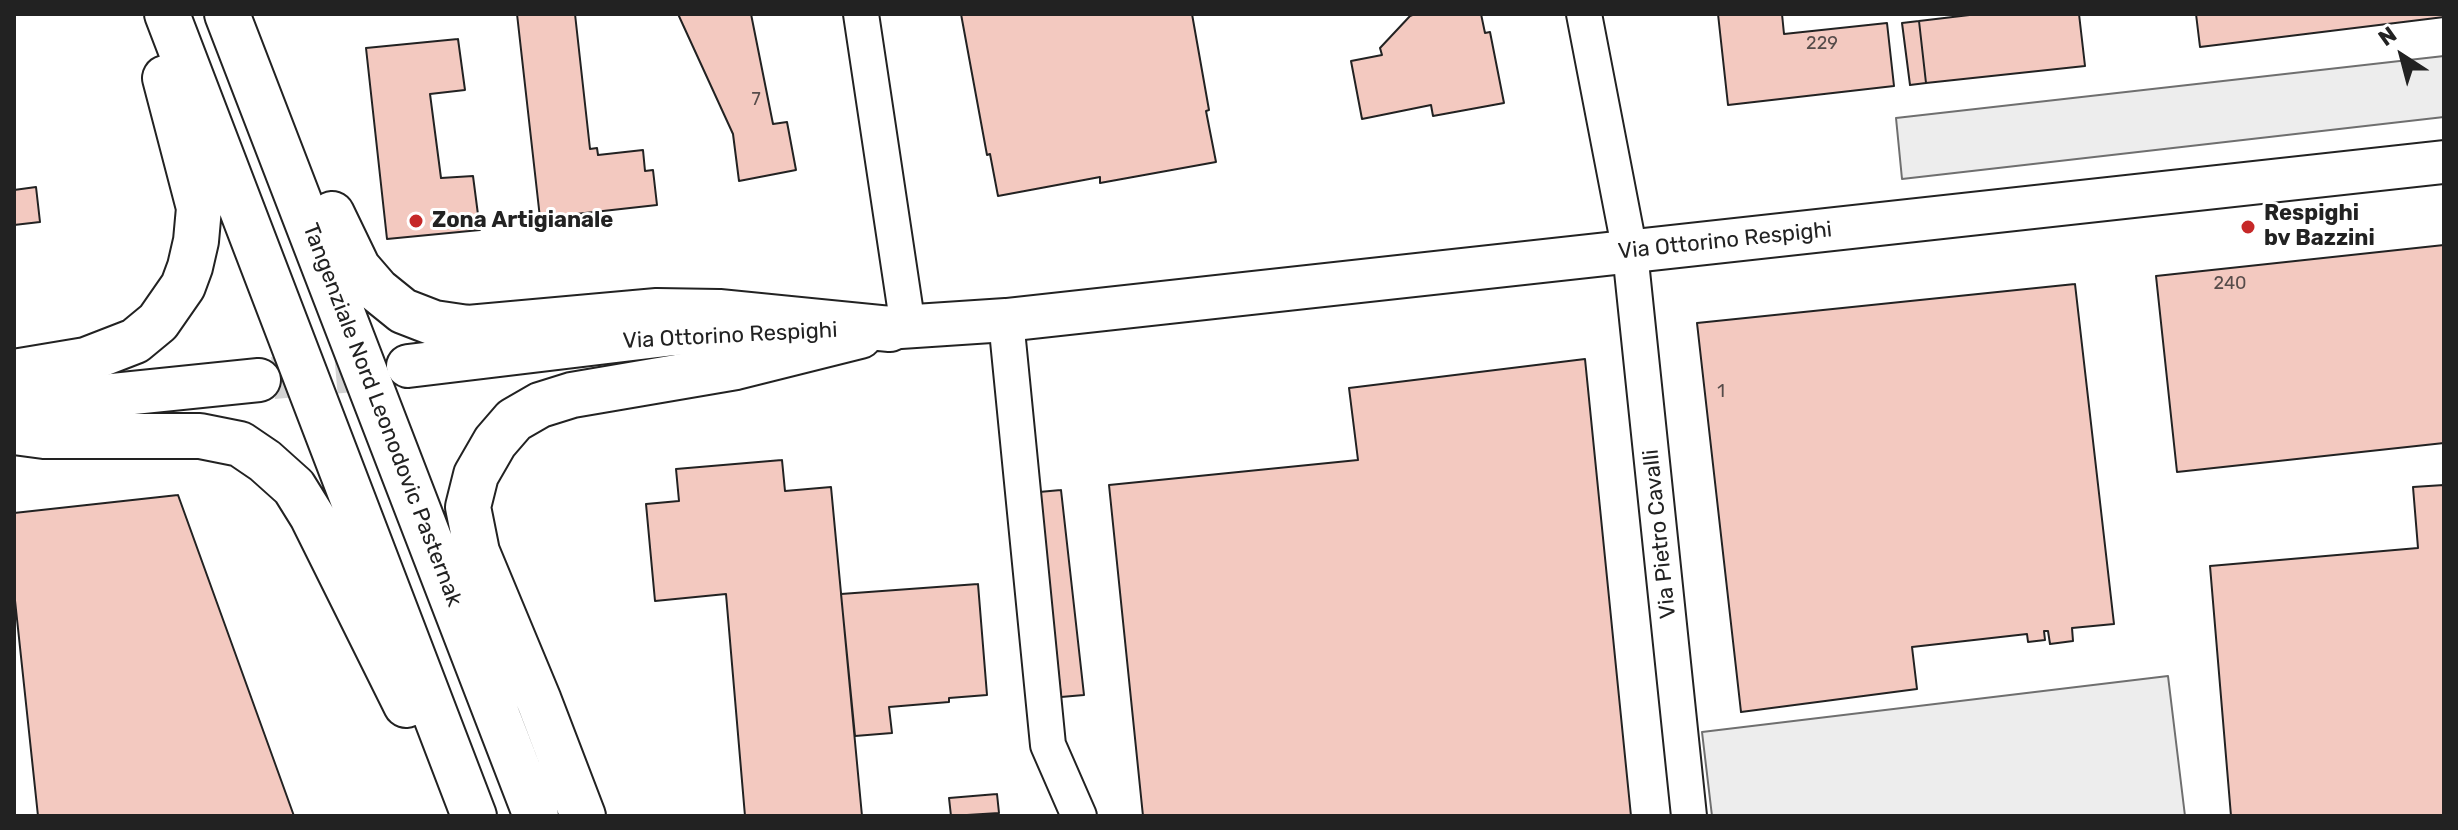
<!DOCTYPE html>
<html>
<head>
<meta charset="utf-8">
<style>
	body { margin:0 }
	#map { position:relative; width:2458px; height:830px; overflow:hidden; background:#fff; font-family:Rubik,sans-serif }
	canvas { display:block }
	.frame { position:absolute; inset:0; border:16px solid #222; pointer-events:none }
	.north { position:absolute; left:2362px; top:16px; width:80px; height:80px; -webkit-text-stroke:6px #fff; paint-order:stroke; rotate:324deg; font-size:22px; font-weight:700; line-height:32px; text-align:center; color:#222 }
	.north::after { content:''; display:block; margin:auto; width:28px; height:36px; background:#222; clip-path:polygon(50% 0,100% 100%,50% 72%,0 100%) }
</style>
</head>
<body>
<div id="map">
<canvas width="2458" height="830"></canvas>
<div class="frame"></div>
<div class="north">N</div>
</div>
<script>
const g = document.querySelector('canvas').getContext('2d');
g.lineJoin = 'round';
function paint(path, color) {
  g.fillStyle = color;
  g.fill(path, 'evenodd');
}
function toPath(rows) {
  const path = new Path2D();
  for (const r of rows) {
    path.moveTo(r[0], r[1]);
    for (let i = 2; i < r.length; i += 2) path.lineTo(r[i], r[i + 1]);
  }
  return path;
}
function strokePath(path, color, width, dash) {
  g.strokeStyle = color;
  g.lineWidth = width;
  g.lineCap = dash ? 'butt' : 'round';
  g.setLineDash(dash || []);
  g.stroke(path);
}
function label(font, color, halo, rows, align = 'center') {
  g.font = font + ' Rubik,sans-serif';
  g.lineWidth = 6;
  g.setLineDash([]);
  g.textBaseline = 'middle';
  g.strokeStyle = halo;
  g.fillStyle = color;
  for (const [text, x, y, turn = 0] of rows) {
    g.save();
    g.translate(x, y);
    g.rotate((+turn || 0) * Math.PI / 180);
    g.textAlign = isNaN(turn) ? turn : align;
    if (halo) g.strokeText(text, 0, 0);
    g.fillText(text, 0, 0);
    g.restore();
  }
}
const parking = toPath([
	[2444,56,2444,117,1902,179,1896,118,2444,56],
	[2168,676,2185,816,1712,816,1702,732,2168,676]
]);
const building = toPath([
	[517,14,575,14,590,149,597,148,598,155,643,150,645,171,653,170,657,205,540,218,517,14],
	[678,14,751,14,773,124,787,122,796,170,739,181,733,134,678,14],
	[961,14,1192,14,1209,110,1206,111,1216,162,1100,183,1100,177,998,196,990,154,987,155,961,14],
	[1415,14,1481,14,1485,33,1490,32,1504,103,1433,116,1431,105,1362,119,1351,61,1382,55,1380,48,1410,16,1415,14],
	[1718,14,1782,14,1784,34,1887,23,1894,86,1728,105,1718,14],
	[1978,14,2079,14,2085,66,1926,83,1919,21,1978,14],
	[2196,14,2444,14,2444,17,2200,47,2196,14],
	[1919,21,1926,83,1910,85,1902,23,1919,21],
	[458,39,465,90,430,94,441,178,473,176,480,230,387,239,366,48,458,39],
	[36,187,40,222,14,225,14,190,36,187],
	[2444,245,2444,443,2177,472,2156,276,2444,245],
	[2075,284,2114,624,2072,628,2073,641,2050,644,2048,631,2044,631,2045,640,2028,642,2027,634,1912,647,1917,689,1741,712,1697,323,2075,284],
	[1585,359,1631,816,1143,816,1109,485,1358,460,1349,388,1585,359],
	[782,460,785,491,831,487,862,816,745,816,726,594,655,601,646,504,679,501,676,469,782,460],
	[2444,485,2444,816,2231,816,2210,566,2418,548,2413,487,2444,485],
	[1061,490,1084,695,1061,697,1039,492,1061,490],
	[178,495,294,816,38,816,14,591,14,513,178,495],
	[978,584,987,695,949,698,949,702,889,707,892,733,855,736,841,594,978,584],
	[997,794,999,813,951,816,949,798,997,794]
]);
const tertiaryTunnel = toPath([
	[273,378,398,367]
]);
const minor = toPath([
	[861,14,908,327],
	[1584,14,1630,252,1689,816],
	[1006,320,1048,745,1079,816]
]);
const tertiary = toPath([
	[855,330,1006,320,2444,162],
	[408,366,674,334,757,332],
	[14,409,84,398,259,380]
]);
const trunk = toPath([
	[167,14,474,816],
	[227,14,536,816],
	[332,214,358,268,377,290,403,311,434,323,468,328,657,311,719,312,890,329],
	[14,372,86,360,135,341,158,322,183,286,190,267,196,241,199,208,165,78],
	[14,432,44,436,200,436,240,444,265,461,294,487,312,516,406,705],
	[583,816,539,701,477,552,468,507,476,475,495,442,514,420,540,405,572,395,736,367,860,336]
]);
const markers = [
	[416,221,8,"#c62828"],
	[2248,227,8,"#c62828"]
];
const numberNames = [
	["229",1822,44],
	["7",756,100],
	["240",2230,284],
	["1",1721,392]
];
const poiNames = [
	["Respighi",2264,214],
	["bv Bazzini",2264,239],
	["Zona Artigianale",432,221]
];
const streetNames = [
	["Via Ottorino Respighi",1725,241,-6],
	["Via Ottorino Respighi",730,336,-3],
	["Tangenziale Nord Leonodovic Pasternak",382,415,69],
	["Via Pietro Cavalli",1660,534,-96]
];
paint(parking, '#ededed');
strokePath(parking, '#6f6f6f', 2);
paint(building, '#f3c9c0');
strokePath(building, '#222', 2);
strokePath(tertiaryTunnel, '#d3d3d3', 42, [42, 21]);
strokePath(minor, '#222', 38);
strokePath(tertiary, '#222', 46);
strokePath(trunk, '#222', 48);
strokePath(minor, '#fff', 34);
strokePath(tertiary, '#fff', 42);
strokePath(trunk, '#fff', 44);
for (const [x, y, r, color] of markers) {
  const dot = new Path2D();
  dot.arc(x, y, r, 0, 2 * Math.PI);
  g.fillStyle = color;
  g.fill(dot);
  strokePath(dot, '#fff', 3);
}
label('18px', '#564c4a', null, numberNames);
label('bold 22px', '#222', '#fff', poiNames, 'left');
label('22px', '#222', '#fff', streetNames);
</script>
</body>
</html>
